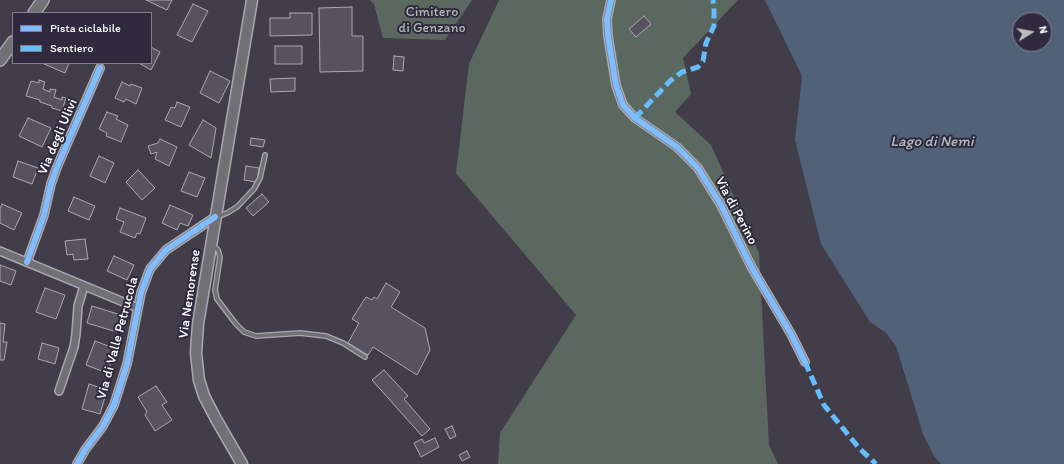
<!DOCTYPE html>
<html>
<head>
<meta charset="utf-8">
<style>
	body { margin:0 }
	#map { position:relative; width:1064px; height:464px; overflow:hidden; background:#413e4a; font-family:Itim,sans-serif }
	canvas { display:block }
	.legend { position:absolute; left:12px; top:12px; width:140px; height:52px; box-sizing:border-box; background:#2f2a3d; border:1px solid #827f8b; margin:0; padding:5px 7px; list-style:none; font-size:12px; color:#fff }
	.legend li { display:flex; align-items:center; gap:8px; height:20px }
	.legend b { width:20px; border:1px solid #827f8b }
	.north { position:absolute; left:1012px; top:12px; width:40px; height:40px; box-sizing:border-box; background:#2f2a3d; border:1px solid #827f8b; border-radius:50%; rotate:79deg; font-size:11px; font-weight:700; line-height:16px; text-align:center; color:#fff }
	.north::after { content:''; display:block; margin:auto; width:14px; height:18px; background:#bcbbc0; clip-path:polygon(50% 0,100% 100%,50% 72%,0 100%) }
</style>
</head>
<body>
<div id="map">
<canvas width="1064" height="464"></canvas>
<ul class="legend">
<li><b style="height:5px;background:#80bcff"></b>Pista ciclabile</li>
<li><b style="height:5px;background:#66bdfb"></b>Sentiero</li>
</ul>
<div class="north">N</div>
</div>
<script>
const g = document.querySelector('canvas').getContext('2d');
g.lineJoin = 'round';
function paint(path, color) {
  g.fillStyle = color;
  g.fill(path, 'evenodd');
}
function toPath(rows) {
  const path = new Path2D();
  for (const r of rows) {
    path.moveTo(r[0], r[1]);
    for (let i = 2; i < r.length; i += 2) path.lineTo(r[i], r[i + 1]);
  }
  return path;
}
function strokePath(path, color, width, dash) {
  g.strokeStyle = color;
  g.lineWidth = width;
  g.lineCap = dash ? 'butt' : 'round';
  g.setLineDash(dash || []);
  g.stroke(path);
}
function label(font, color, halo, rows, align = 'center') {
  g.font = font + ' Itim,sans-serif';
  g.lineWidth = 4;
  g.setLineDash([]);
  g.textBaseline = 'middle';
  g.strokeStyle = halo;
  g.fillStyle = color;
  for (const [text, x, y, turn = 0] of rows) {
    g.save();
    g.translate(x, y);
    g.rotate((+turn || 0) * Math.PI / 180);
    g.textAlign = isNaN(turn) ? turn : align;
    if (halo) g.strokeText(text, 0, 0);
    g.fillText(text, 0, 0);
    g.restore();
  }
}
const green = toPath([
	[370,0,472,0,445,40,383,38,374,4],
	[499,0,738,0,683,58,691,94,675,112,711,145,759,253,769,445,778,464,498,464,500,433,576,315,456,173,469,64]
]);
const water = toPath([
	[765,0,1064,0,1064,464,941,464,934,456,923,434,896,346,885,332,870,322,821,244,795,140,802,76],
	[1020,20,1044,20,1044,44,1020,44]
]);
const building = toPath([
	[146,0,172,0,167,10,146,0],
	[193,4,208,11,192,42,177,35,193,4],
	[352,7,352,36,363,36,363,71,320,72,319,8,352,7],
	[290,13,312,13,312,35,270,36,270,18,290,18,290,13],
	[644,16,651,24,636,37,629,29,644,16],
	[275,46,302,46,302,64,275,64,275,46],
	[151,47,160,52,151,70,139,63,151,63,151,47],
	[394,56,404,57,403,71,393,70,394,56],
	[42,63,69,63,65,73,42,63],
	[210,71,230,81,219,103,200,93,210,71],
	[295,78,295,91,271,92,270,79,295,78],
	[39,80,45,82,43,89,50,92,50,89,56,90,54,97,62,100,62,97,66,98,62,111,52,108,52,106,40,102,40,100,26,96,31,81,39,83,39,80],
	[122,82,130,86,131,84,142,88,136,104,126,99,124,102,115,98,122,82],
	[177,102,190,107,181,127,165,120,171,107,175,108,177,102],
	[107,112,118,116,116,119,128,125,121,142,106,136,107,133,99,129,107,112],
	[28,118,51,128,42,147,19,136,28,118],
	[203,120,216,128,211,158,189,145,203,120],
	[251,138,265,140,263,147,250,145,251,138],
	[160,139,177,147,169,166,155,159,157,152,151,154,148,146,158,143,160,139],
	[99,156,114,163,105,183,90,176,99,156],
	[18,161,38,168,32,184,13,177,18,161],
	[246,166,259,168,257,182,244,180,246,166],
	[138,170,155,188,142,200,126,182,138,170],
	[189,172,205,178,197,197,181,191,189,172],
	[262,194,269,202,253,216,246,208,262,194],
	[74,197,95,206,89,220,68,211,74,197],
	[2,204,22,213,14,230,0,223,0,209,2,204],
	[170,205,193,215,188,226,180,223,177,230,162,223,170,205],
	[120,208,146,218,140,234,137,233,135,238,120,232,124,222,116,219,120,208],
	[85,239,88,259,74,260,73,254,67,255,65,241,85,239],
	[114,256,134,265,127,280,107,271,114,256],
	[0,265,16,271,11,285,0,281,0,265],
	[386,283,400,292,391,307,425,328,430,350,417,375,373,347,368,355,348,343,359,323,352,319,366,297,372,300,374,297,377,299,386,283],
	[45,288,65,295,56,319,36,312,45,288],
	[92,306,121,315,117,332,87,323,92,306],
	[0,323,5,324,3,342,7,342,4,360,0,360,0,323],
	[95,341,116,349,107,373,86,365,95,341],
	[42,343,59,348,55,364,38,359,42,343],
	[384,370,408,396,404,399,430,429,422,436,372,380,384,370],
	[89,384,107,390,100,414,82,409,89,384],
	[156,386,167,402,162,405,172,420,155,431,145,415,147,412,138,397,156,386],
	[452,426,456,436,450,439,445,429,452,426],
	[435,438,439,447,421,457,414,443,422,439,424,443,435,438],
	[467,451,470,457,462,461,459,455,467,451]
]);
const lane = toPath([
	[217,217,227,213,237,207,254,189,260,178,265,155],
	[213,245,218,250,220,257,215,290,217,299,236,324,244,332,256,336,300,333,326,336,343,343,365,357]
]);
const street = toPath([
	[611,0,607,19,608,36,616,85,623,105,635,118,677,147,698,168,721,205,752,268,791,334,805,362],
	[0,251,138,308],
	[27,262,44,215,51,184,57,167,100,68],
	[59,391,74,347,76,334,78,306,84,286],
	[77,464,85,450,103,426,114,405,127,364,141,293,150,269,166,250,215,217]
]);
const secondary = toPath([
	[242,464,216,419,204,396,199,380,196,353,198,324,252,0]
]);
const primary = toPath([
	[34,13,43,0],
	[0,60,13,42]
]);
const quiet = toPath([
	[635,118,670,81,682,72,698,67,703,61,706,43,714,26,714,8,713,0],
	[805,362,824,405,859,448,876,464]
]);
const cycleway = toPath([
	[611,0,607,19,608,36,616,85,623,105,635,118,677,147,698,168,721,205,752,268,791,334,805,362],
	[27,262,44,215,51,184,57,167,100,68],
	[77,464,85,450,103,426,114,405,127,364,141,293,150,269,166,250,215,217]
]);
const parkNames = [
	["Cimitero",432,12],
	["di Genzano",432,28]
];
const streetNames = [
	["Via degli Ulivi",58,137,-67],
	["Via di Perino",736,211,62],
	["Via Nemorense",190,294,-82],
	["Via di Valle Petrucola",118,338,-75]
];
const waterNames = [
	["Lago di Nemi",932,142]
];
paint(green, '#5b6860');
paint(water, '#506178');
paint(building, '#56535e');
strokePath(building, '#aaa8ae', 1);
strokePath(lane, '#aaa8ae', 6);
strokePath(street, '#aaa8ae', 10);
strokePath(secondary, '#aaa8ae', 13);
strokePath(primary, '#aaa8ae', 14);
strokePath(lane, '#717075', 3.5);
strokePath(street, '#717075', 7);
strokePath(secondary, '#717075', 10);
strokePath(primary, '#717075', 11);
strokePath(quiet, '#66bdfb', 5, [10, 5]);
strokePath(cycleway, '#80bcff', 6);
label('14px', '#afb6b2', '#2f2a3d', parkNames);
label('14px', '#fff', '#2f2a3d', streetNames);
label('italic 15px', '#b1bac4', '#2f2a3d', waterNames);
</script>
</body>
</html>
